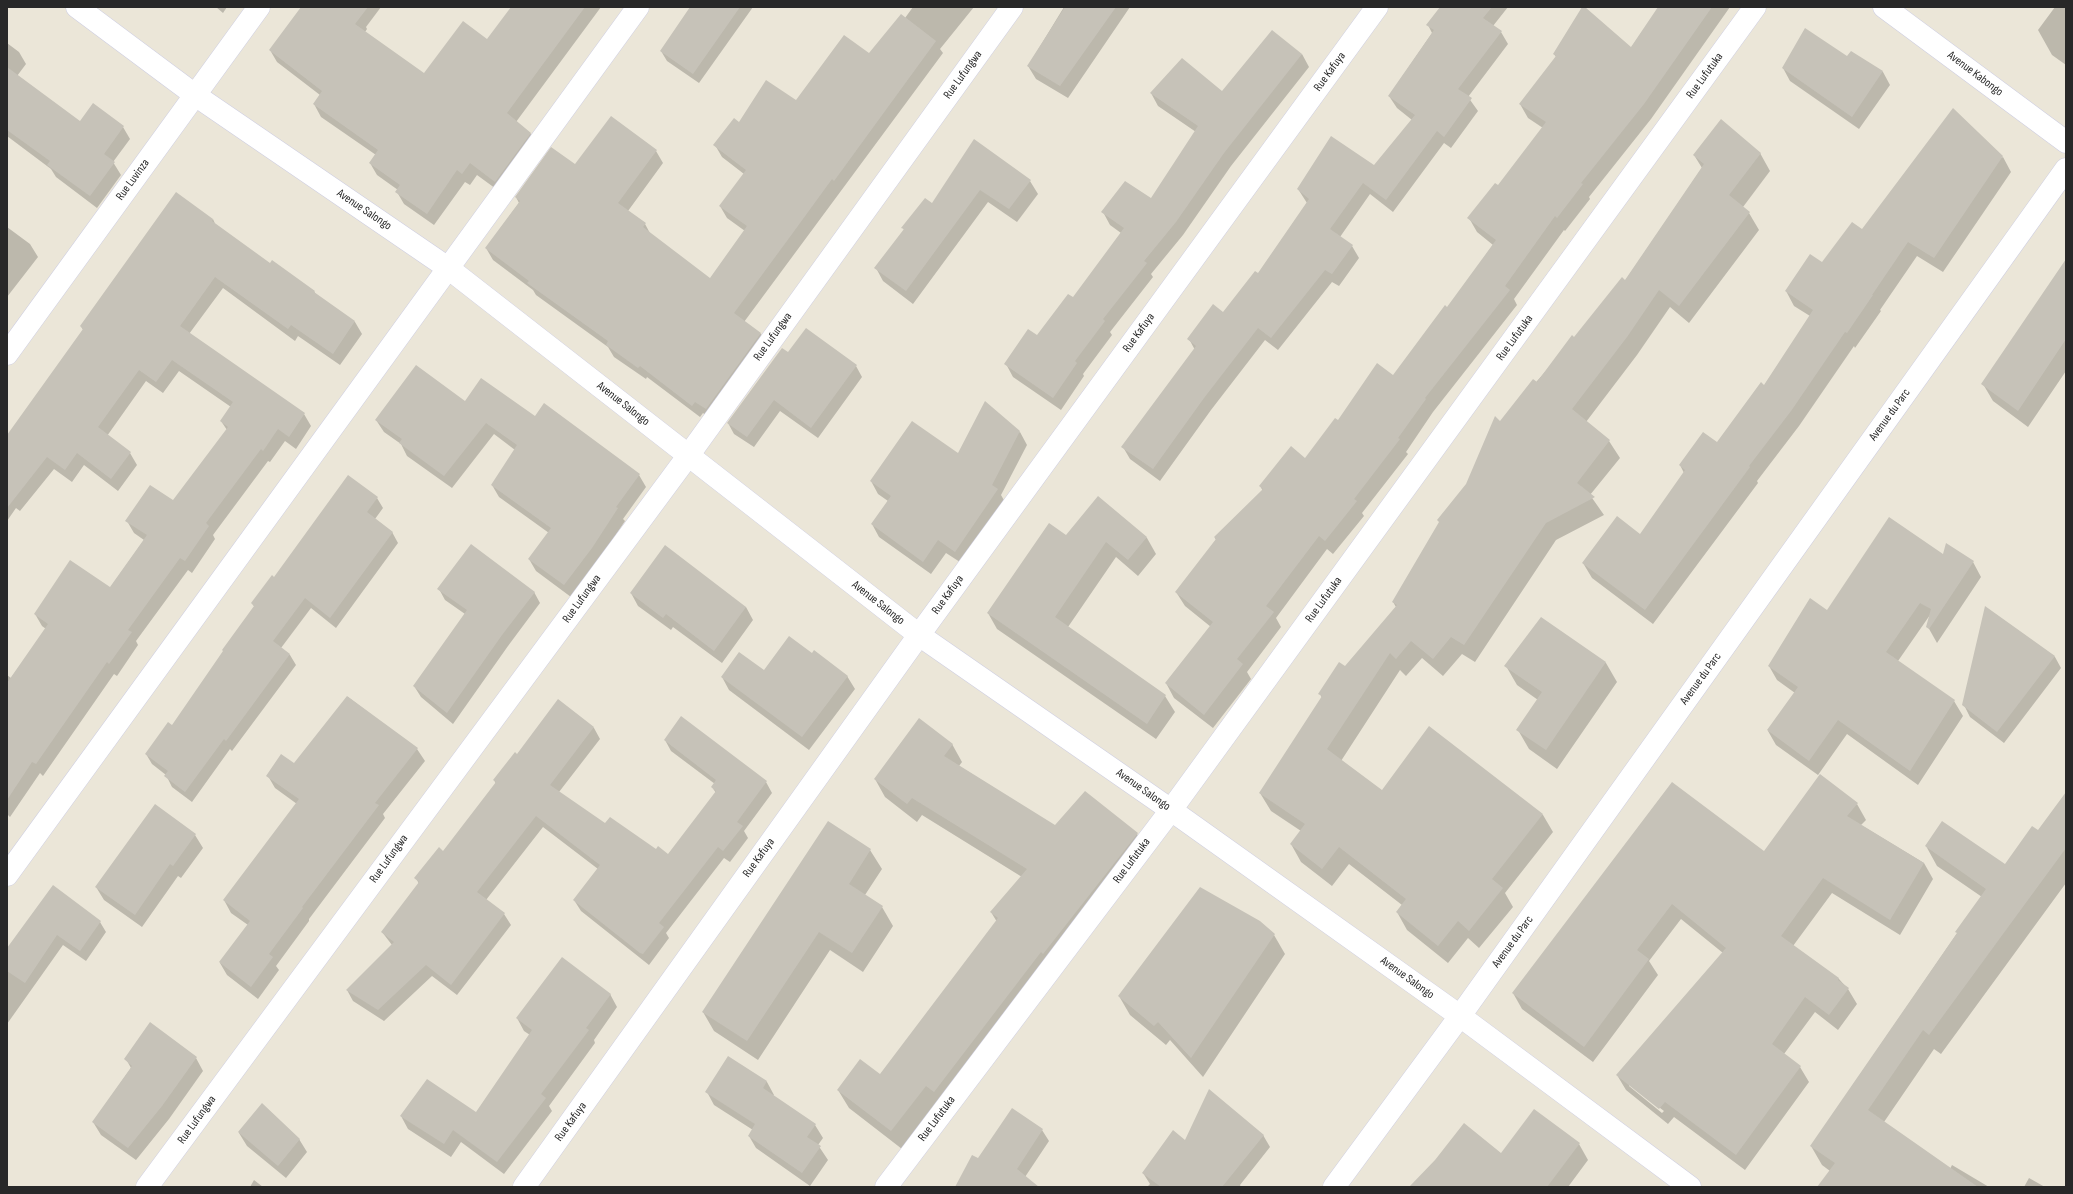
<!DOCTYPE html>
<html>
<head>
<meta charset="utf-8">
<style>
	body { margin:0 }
	#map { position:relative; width:2073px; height:1194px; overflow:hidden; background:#ebe6d8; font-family:"Sofia Sans Condensed",sans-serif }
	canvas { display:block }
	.frame { position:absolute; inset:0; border:8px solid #282828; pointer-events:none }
</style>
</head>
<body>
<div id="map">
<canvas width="2073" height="1194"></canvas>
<div class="frame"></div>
</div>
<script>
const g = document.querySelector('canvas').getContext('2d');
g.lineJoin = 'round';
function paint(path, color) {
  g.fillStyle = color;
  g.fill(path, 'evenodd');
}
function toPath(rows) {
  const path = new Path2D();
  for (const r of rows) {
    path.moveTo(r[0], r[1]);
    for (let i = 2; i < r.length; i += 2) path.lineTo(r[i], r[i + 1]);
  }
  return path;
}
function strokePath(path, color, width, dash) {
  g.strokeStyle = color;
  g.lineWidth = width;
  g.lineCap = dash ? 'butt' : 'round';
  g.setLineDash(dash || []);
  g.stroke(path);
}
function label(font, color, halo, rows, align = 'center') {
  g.font = font + ' "Sofia Sans Condensed",sans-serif';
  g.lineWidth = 3;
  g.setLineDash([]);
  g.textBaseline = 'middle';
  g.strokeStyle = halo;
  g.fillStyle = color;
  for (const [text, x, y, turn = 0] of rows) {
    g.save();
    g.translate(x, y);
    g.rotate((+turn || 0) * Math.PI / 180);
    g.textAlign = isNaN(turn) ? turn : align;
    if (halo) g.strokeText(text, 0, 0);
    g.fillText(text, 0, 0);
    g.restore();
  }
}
const shadow = toPath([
	[216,7,227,7,223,13],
	[303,7,381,7,366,27,367,29,365,32,424,75,487,40,512,7,601,7,516,122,530,133,538,146,503,194,477,175,470,185,465,182,434,225,404,204,397,192,398,190,377,175,370,163,376,155,321,117,314,104,320,95,277,62,270,50],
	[697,7,753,7,699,83,667,61,661,51],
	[913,7,974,7,940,49,943,53,744,322,761,334,768,346,713,421,703,413,700,417,647,377,646,379,614,357,608,347,536,295,533,290,493,260,486,248,519,203,516,197,575,166,611,117,656,151,663,163,628,211,645,224,651,235,710,279,745,231,727,218,720,206,744,174,722,157,715,145,739,123,797,101,869,55,905,18],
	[1064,7,1130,7,1068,98,1036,79,1028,66],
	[1442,7,1508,7,1493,26,1501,32,1508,44,1468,97,1478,111,1451,148,1444,143,1393,212,1370,194,1340,237,1352,246,1359,258,1339,286,1332,282,1278,350,1265,340,1211,410,1160,481,1130,459,1123,447,1195,350,1189,339,1224,314,1258,274,1307,203,1298,189,1374,167,1412,120,1397,108,1389,96,1432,33,1428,25],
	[1659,7,1730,7,1651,119,1589,197,1590,199,1565,231,1564,230,1514,299,1517,305,1433,412,1406,452,1408,454,1362,513,1364,516,1333,554,1327,549,1276,618,1281,627,1247,672,1251,679,1213,728,1174,698,1166,683,1211,627,1185,606,1176,592,1216,540,1215,538,1263,491,1260,486,1306,460,1338,421,1393,376,1447,309,1493,245,1477,232,1469,218,1498,187,1543,128,1528,118,1520,104,1556,57,1554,54,1631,48],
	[2055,7,2066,7,2066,65,2052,55,2038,30],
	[7,43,19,52,26,64,17,76,80,123,123,127,130,139,113,162,121,175,97,208,56,177,51,169,7,136],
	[1851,52,1883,72,1890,85,1859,129,1790,81,1783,68,1847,57],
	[1302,54,1309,67,1231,166,1183,235,1151,274,1153,277,1110,332,1112,335,1083,374,1084,376,1061,410,1013,377,1006,364,1037,336,1073,299,1121,233,1110,225,1103,212,1151,200,1196,132,1158,106,1151,93,1222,92],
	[974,141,1030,181,1038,194,1017,222,988,202,913,304,883,281,876,268,904,230,903,228,932,205],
	[1760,153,1770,171,1743,207,1749,213,1759,230,1689,323,1670,307,1637,355,1586,422,1609,441,1620,458,1590,495,1604,515,1556,540,1475,662,1462,654,1443,676,1422,658,1406,676,1400,670,1341,761,1382,791,1429,728,1543,815,1553,832,1505,893,1513,907,1479,948,1468,938,1448,963,1407,930,1397,912,1402,905,1349,864,1332,886,1301,862,1291,844,1301,831,1271,811,1260,793,1322,698,1320,694,1346,668,1396,607,1393,602,1467,484,1501,422,1625,281,1702,168,1694,155],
	[2003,157,2011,172,1943,272,1917,256,1880,310,1881,311,1855,348,1854,346,1799,426,1757,481,1758,483,1653,624,1592,578,1583,563,1641,536,1684,473,1680,465,1717,443,1764,386,1810,316,1794,306,1786,291,1862,231],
	[213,219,216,226,270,264,314,291,316,295,355,322,362,334,340,365,298,336,295,341,223,288,189,334,304,414,311,426,296,449,285,441,270,462,268,461,213,535,215,539,192,573,188,570,136,641,138,645,117,676,114,674,43,776,40,773,10,817,7,814,7,675,11,678,46,629,42,626,35,614,110,588,144,540,134,533,127,521,173,502,227,430,221,421,231,407,179,371,163,393,146,381,107,436,130,453,137,465,118,491,84,465,72,482,54,469,20,511,16,508,7,521,7,438,83,330,81,326],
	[7,227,30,244,38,257,7,297],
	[2066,261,2066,371,2028,427,1993,401,1983,384],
	[788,354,856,366,862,377,818,438,780,411,754,447,734,434,728,423],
	[465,402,535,417,639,475,646,487,623,519,625,521,599,560,571,597,536,571,529,559,549,533,499,497,492,485,515,450,494,434,452,488,407,456,401,444,384,432,376,420],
	[1020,432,1027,445,1001,495,1005,502,963,564,946,553,931,574,879,537,872,524,888,501,878,494,871,481,958,455],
	[1098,497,1147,538,1156,554,1138,576,1116,557,1068,627,1165,696,1175,712,1156,739,997,629,988,613,1067,536],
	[377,498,383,508,375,519,392,532,398,543,336,628,311,608,281,648,290,655,296,665,232,751,230,749,192,802,172,787,166,775,152,764,146,754,173,727,255,608,252,603,275,578],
	[1944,555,1973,562,1981,577,1937,643,1928,627,1930,615,1898,661,1954,701,1963,716,1918,785,1847,734,1818,775,1776,745,1768,731,1795,693,1777,680,1769,666,1827,612],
	[439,589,534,592,540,603,508,646,453,724,421,697,414,686,465,614,445,600],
	[631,593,746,607,753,620,722,663,673,627,671,630,638,606],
	[1986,608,2055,657,2061,668,2004,743,1970,717,1964,705],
	[1541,618,1606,663,1617,682,1557,769,1529,749,1518,730,1538,700,1517,685,1506,666],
	[812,655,847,676,855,689,809,750,729,690,722,677,764,672],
	[348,697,417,749,425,761,383,814,385,818,309,919,309,921,276,966,279,970,258,999,227,975,220,963,248,925,231,913,224,900,297,804,275,788,268,776,294,764],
	[558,701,594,728,600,739,559,792,605,825,656,851,668,855,716,793,712,787,715,784,671,751,665,740,766,782,772,793,744,831,748,838,730,862,724,858,666,933,669,938,649,965,581,911,574,900,598,869,543,827,486,900,504,914,511,925,457,995,432,976,384,1021,353,1001,347,990,392,945,382,932,419,884,416,878,443,852,496,784,494,780,517,755],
	[952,744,962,762,959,766,1055,826,1137,834,1148,852,902,1149,849,1108,838,1090,880,1075,997,922,991,912,1022,877,922,815,917,822,885,797,875,779],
	[1672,783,1764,853,1857,804,1866,820,1861,825,1924,863,1933,879,1900,935,1832,893,1793,946,1839,979,1848,989,1857,1004,1838,1030,1815,1012,1784,1054,1800,1067,1809,1082,1745,1170,1674,1117,1668,1124,1626,1090,1617,1075,1723,953,1681,919,1649,961,1658,975,1593,1062,1522,1009,1513,993],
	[1629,1084,1664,1111,1662,1113,1629,1086],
	[2066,794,2066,883,1941,1054,1934,1049,1884,1122,1950,1169,1952,1165,1989,1187,1819,1187,1830,1171,1822,1165,1811,1146,1982,897,1937,866,1926,846,2005,865,2038,831],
	[828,823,870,850,882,869,865,895,882,907,893,926,863,972,830,950,758,1060,714,1031,703,1012],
	[195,835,203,848,181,878,178,876,142,927,104,900,96,887],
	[53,886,100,922,106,932,86,961,63,945,7,1024,7,950],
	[1274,935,1285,954,1203,1077,1170,1040,1166,1045,1130,1015,1119,996],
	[610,994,617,1007,594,1040,595,1043,549,1106,552,1111,504,1174,461,1142,451,1157,408,1129,401,1116,476,1113,530,1035,524,1031,517,1018],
	[196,1058,203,1071,169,1119,136,1160,101,1135,93,1122,131,1068,126,1059],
	[728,1058,767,1082,774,1095,773,1096,815,1125,823,1138,818,1145,828,1160,810,1186,756,1148,749,1136,753,1130,714,1105,707,1092],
	[1042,1130,1049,1141,1025,1177,1038,1187,956,1187,979,1160],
	[239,1133,299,1139,307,1152,286,1178,247,1146],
	[1263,1135,1270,1147,1240,1185,1241,1187,1147,1187,1150,1184,1143,1173,1186,1141],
	[1579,1144,1588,1160,1568,1187,1410,1187,1502,1154],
	[2029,1178,2045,1187,2024,1187],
	[254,1180,263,1187,250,1187]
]);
const building = toPath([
	[301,7,368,7,355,24,424,73,463,21,487,39,511,7,585,7,507,113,531,133,495,182,470,163,462,174,457,170,427,214,395,192,400,185,369,163,378,150,313,104,322,91,269,50],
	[690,7,740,7,693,74,660,51],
	[1065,7,1116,7,1060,86,1027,66],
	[1440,7,1492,7,1483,18,1502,31,1458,89,1472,98,1444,137,1437,131,1386,200,1363,183,1330,229,1353,245,1332,274,1325,270,1271,338,1258,328,1204,398,1153,469,1121,447,1196,346,1187,339,1213,304,1223,312,1255,271,1258,273,1309,199,1297,189,1331,136,1374,165,1415,115,1388,96,1434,30,1426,25],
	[1582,7,1585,7,1631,47,1658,7,1712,7,1644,104,1581,183,1583,184,1557,218,1555,216,1505,286,1510,290,1425,398,1426,399,1398,438,1400,439,1354,499,1357,501,1325,541,1319,536,1266,606,1274,612,1237,659,1243,664,1204,715,1165,683,1213,622,1175,592,1216,539,1214,537,1263,489,1259,486,1291,446,1305,458,1335,418,1338,420,1377,363,1393,375,1445,305,1447,307,1496,240,1467,218,1495,183,1498,185,1546,122,1519,104,1556,56,1553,54],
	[901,14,936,41,834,181,832,179,792,234,734,313,761,333,706,409,695,402,692,406,640,366,638,368,606,345,608,341,527,283,529,281,485,248,520,201,515,197,551,147,575,164,611,116,657,150,618,203,646,223,643,227,710,278,747,226,719,206,746,170,713,145,734,118,739,122,766,80,796,100,844,35,869,53],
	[1805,28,1847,56,1851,51,1883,71,1852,117,1782,68],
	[1272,30,1302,54,1224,153,1176,222,1144,261,1147,263,1103,319,1105,321,1075,361,1077,363,1053,398,1004,364,1028,329,1037,335,1068,294,1073,297,1124,228,1101,212,1125,181,1151,198,1198,126,1150,93,1182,58,1222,91],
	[7,67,80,121,93,103,124,126,104,154,115,162,90,196,47,165,50,161,7,130],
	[1953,108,2003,156,1934,258,1908,242,1872,295,1873,295,1847,333,1845,332,1791,411,1749,466,1750,467,1645,610,1582,563,1617,516,1640,534,1685,470,1679,465,1703,432,1717,442,1761,382,1764,385,1813,310,1785,291,1810,254,1822,262,1852,222,1862,229],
	[1721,119,1761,153,1729,195,1750,212,1679,306,1659,290,1627,337,1572,409,1610,440,1577,483,1595,497,1546,523,1464,645,1451,637,1433,659,1411,641,1396,659,1390,653,1327,749,1382,790,1429,726,1543,814,1492,879,1503,888,1469,931,1458,921,1438,946,1396,912,1406,899,1339,847,1322,869,1290,844,1305,824,1259,793,1322,696,1318,694,1339,662,1345,666,1397,605,1392,602,1439,522,1437,520,1466,484,1495,416,1500,421,1533,379,1537,382,1572,335,1574,337,1622,277,1625,280,1704,164,1693,155],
	[974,139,1031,180,1009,209,980,190,906,291,874,268,904,229,901,228,925,198,932,203],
	[176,192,213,219,212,221,270,263,272,260,315,291,314,292,355,321,333,354,291,325,288,329,215,277,180,326,305,413,289,437,278,429,263,451,261,449,206,523,209,526,185,561,180,558,128,630,132,632,109,664,107,662,36,764,32,762,7,800,7,683,48,624,34,614,70,560,110,587,147,535,125,521,150,485,173,500,228,427,220,421,233,402,172,360,156,382,139,370,98,427,131,452,111,479,77,453,65,470,47,457,7,508,7,435,83,329,80,326],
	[2066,259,2066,339,2018,411,1981,384],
	[806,328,857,365,811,428,774,400,747,437,727,423,782,348,788,352],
	[416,365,465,401,481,378,535,416,544,403,640,474,616,507,618,508,592,548,564,585,528,559,551,528,491,485,517,445,486,423,444,476,399,443,402,439,375,420],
	[985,401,1020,431,992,485,998,489,955,552,938,540,923,562,871,524,891,496,870,481,912,421,958,453],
	[348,475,378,497,367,512,393,532,330,618,305,598,273,641,290,654,226,741,224,739,185,792,164,776,168,771,145,754,168,722,172,725,223,651,222,650,254,606,251,603,272,575,274,577],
	[1098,496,1147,537,1128,560,1106,542,1055,617,1166,695,1147,724,987,613,1049,523,1066,535],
	[1889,517,1943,554,1946,543,1974,561,1929,629,1926,627,1931,609,1920,603,1886,652,1955,700,1910,771,1838,720,1809,761,1767,730,1798,687,1768,666,1810,598,1827,610],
	[471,544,535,592,502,635,447,713,413,686,467,610,437,589],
	[665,545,746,607,714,651,666,614,663,618,630,593],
	[1985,606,2055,656,1997,732,1962,705],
	[1541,617,1606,662,1546,750,1516,730,1542,692,1504,666],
	[789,636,812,653,814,650,848,676,802,737,721,677,739,652,764,670],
	[347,696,418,748,375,803,379,805,302,907,303,908,269,954,273,957,251,987,219,962,250,921,223,900,299,799,266,776,281,754,294,763],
	[558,699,594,727,550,785,605,823,610,817,656,849,658,846,668,854,716,791,711,787,716,780,664,740,681,716,767,781,737,822,743,826,723,851,718,847,659,923,664,927,643,954,640,953,573,900,600,865,536,816,477,892,505,913,451,985,426,965,378,1010,346,990,394,942,381,932,419,882,414,878,439,847,443,851,496,782,493,780,515,752,517,754],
	[919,718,953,744,944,756,1055,825,1085,791,1138,833,1043,954,1041,952,934,1092,926,1086,891,1131,837,1090,860,1059,880,1074,998,918,990,912,1027,869,912,798,907,804,874,779],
	[1820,774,1858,803,1847,816,1924,863,1890,920,1823,878,1781,936,1839,978,1838,980,1849,988,1829,1015,1805,997,1772,1044,1801,1066,1736,1155,1665,1102,1659,1109,1616,1075,1726,948,1672,904,1637,950,1649,959,1584,1047,1512,993,1672,782,1764,851],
	[2066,792,2066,848,1929,1035,1923,1030,1868,1110,1978,1187,1817,1187,1835,1163,1810,1146,1957,933,1955,932,1986,889,1925,846,1942,821,2005,864,2032,826,2038,830],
	[155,804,196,834,173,866,170,864,135,915,95,887],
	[828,821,871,849,849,884,883,906,852,953,819,932,747,1041,702,1012],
	[53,885,101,921,80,951,57,935,25,983,7,971,7,948],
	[1200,887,1260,921,1275,934,1191,1058,1158,1022,1154,1026,1118,996],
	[562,957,611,994,586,1028,589,1030,541,1094,546,1098,497,1162,453,1130,444,1144,400,1116,427,1079,476,1112,532,1030,516,1018],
	[150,1022,197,1057,162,1106,128,1148,92,1122,132,1066,124,1059],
	[728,1056,767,1081,763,1088,816,1124,807,1137,821,1146,802,1173,748,1136,755,1124,705,1092],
	[1209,1089,1264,1135,1222,1187,1161,1187,1142,1173,1173,1130,1185,1140],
	[262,1103,300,1139,278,1166,238,1132],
	[1012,1108,1043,1129,1017,1169,1039,1187,955,1187,972,1155,978,1158],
	[1534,1109,1580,1143,1547,1187,1409,1187,1435,1160,1464,1123,1501,1153]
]);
const street = toPath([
	[1884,7,2066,142],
	[7,354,259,7],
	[7,875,638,7],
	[147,1187,688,456,1012,7],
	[524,1187,919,635,1377,7],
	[886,1187,1171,810,1755,7]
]);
const secondary = toPath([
	[77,7,195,95,448,268,919,635,1171,810,1460,1016,1690,1187],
	[1334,1187,1460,1016,2066,169]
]);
const streetNames = [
	["Rue Kafuya",1330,72,-54],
	["Avenue Kabongo",1975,74,37],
	["Rue Lufungwa",963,75,-54],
	["Rue Lufutuka",1705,76,-54],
	["Rue Luvinza",133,180,-54],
	["Avenue Salongo",364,210,34],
	["Rue Kafuya",1139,333,-54],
	["Rue Lufungwa",773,337,-54],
	["Rue Lufutuka",1515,338,-54],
	["Avenue Salongo",623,404,38],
	["Avenue du Parc",1890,415,-54],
	["Rue Kafuya",948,595,-54],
	["Rue Lufungwa",582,599,-54],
	["Rue Lufutuka",1324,600,-54],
	["Avenue Salongo",878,603,38],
	["Avenue du Parc",1701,679,-54],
	["Avenue Salongo",1143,790,35],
	["Rue Kafuya",759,858,-54],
	["Rue Lufungwa",389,859,-54],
	["Rue Lufutuka",1132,861,-53],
	["Avenue du Parc",1513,942,-54],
	["Avenue Salongo",1407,978,36],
	["Rue Lufutuka",937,1119,-53],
	["Rue Lufungwa",197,1120,-54],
	["Rue Kafuya",571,1122,-54]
];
paint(shadow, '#0003');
paint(building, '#c6c2b8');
strokePath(street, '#cecee1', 23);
strokePath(secondary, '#cecee1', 23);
strokePath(street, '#fff', 22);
strokePath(secondary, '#fff', 22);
label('12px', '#282828', '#fff', streetNames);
</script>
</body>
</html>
